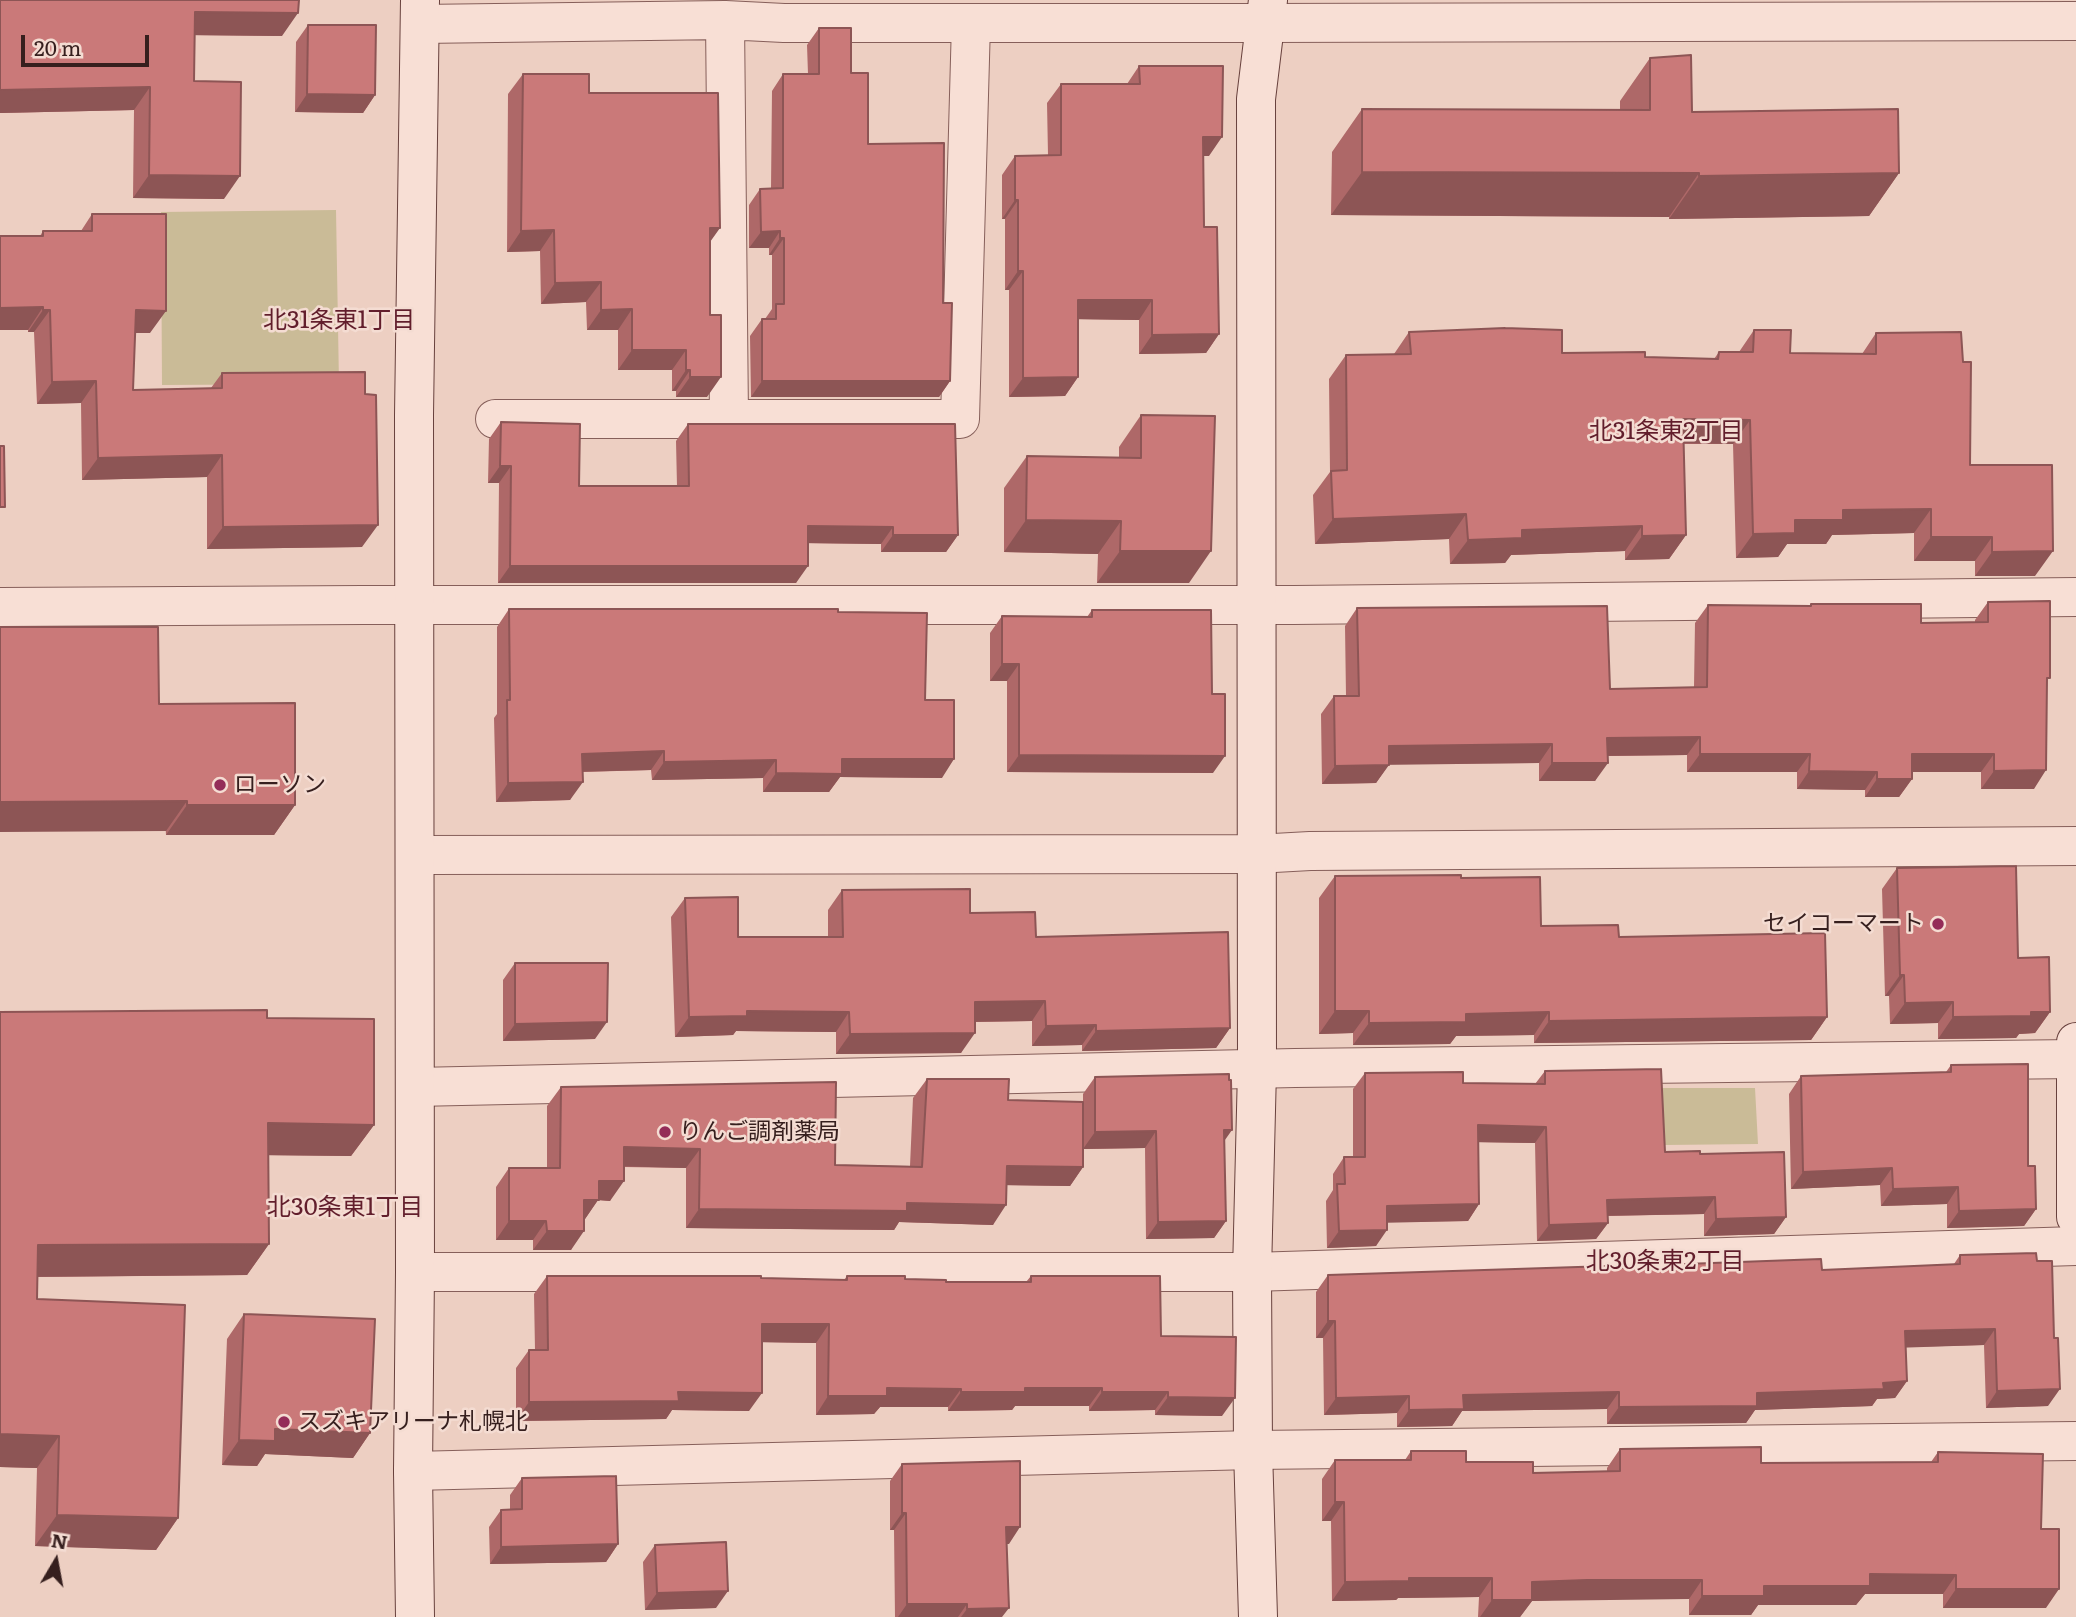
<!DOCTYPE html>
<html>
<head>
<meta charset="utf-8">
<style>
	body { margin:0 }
	#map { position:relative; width:2076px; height:1617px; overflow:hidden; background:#edcfc2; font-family:Literata,serif }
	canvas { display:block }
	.north { position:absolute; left:21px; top:1526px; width:70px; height:70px; -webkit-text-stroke:5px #f4dcd2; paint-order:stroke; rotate:10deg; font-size:19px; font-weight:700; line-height:28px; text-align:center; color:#361f1e }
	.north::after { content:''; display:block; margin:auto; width:24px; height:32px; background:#361f1e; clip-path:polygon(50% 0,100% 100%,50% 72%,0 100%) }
	.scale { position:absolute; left:21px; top:35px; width:128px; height:32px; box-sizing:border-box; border:4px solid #361f1e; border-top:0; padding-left:9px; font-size:21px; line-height:24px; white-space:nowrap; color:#361f1e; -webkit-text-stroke:5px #f4dcd2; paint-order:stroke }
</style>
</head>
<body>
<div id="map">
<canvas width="2076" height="1617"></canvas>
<div class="north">N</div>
<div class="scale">20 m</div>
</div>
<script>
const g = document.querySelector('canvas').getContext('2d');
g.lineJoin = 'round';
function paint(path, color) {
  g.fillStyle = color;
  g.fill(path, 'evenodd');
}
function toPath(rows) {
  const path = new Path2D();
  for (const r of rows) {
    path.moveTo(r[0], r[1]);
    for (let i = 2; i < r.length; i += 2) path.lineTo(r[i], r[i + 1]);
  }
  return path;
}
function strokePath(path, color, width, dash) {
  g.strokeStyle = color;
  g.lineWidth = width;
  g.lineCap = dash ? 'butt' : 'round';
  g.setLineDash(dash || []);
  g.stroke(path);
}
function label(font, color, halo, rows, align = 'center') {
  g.font = font + ' Literata,"Noto Sans JP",serif';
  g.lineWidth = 5;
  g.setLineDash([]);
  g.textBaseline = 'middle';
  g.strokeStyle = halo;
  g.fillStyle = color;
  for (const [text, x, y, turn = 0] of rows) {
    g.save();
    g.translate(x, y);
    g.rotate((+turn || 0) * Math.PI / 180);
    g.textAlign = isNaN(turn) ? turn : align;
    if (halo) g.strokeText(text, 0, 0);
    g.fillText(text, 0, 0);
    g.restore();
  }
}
const green = toPath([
	[336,210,339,384,162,385,161,212],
	[1661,1088,1755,1088,1758,1144,1664,1145]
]);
const street = toPath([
	[725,20,729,418],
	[420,24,725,20,784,23,1265,23,2076,21],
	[495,419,960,419,971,23],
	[0,607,363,605,1294,605,2076,597],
	[415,855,1256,854,1310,851,2076,846],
	[415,1087,1295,1068,2075,1059],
	[415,1272,1252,1272,2076,1246],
	[413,1471,1253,1450,2076,1441]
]);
const secondary = toPath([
	[2076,1042,2076,1217],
	[415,1617,413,1471,415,1272,414,415,420,0],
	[1258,1617,1253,1450,1252,1272,1257,1070,1256,99,1268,0]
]);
const wall = toPath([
	[0,0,282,36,194,35,194,81,224,199,133,198,134,110,0,113],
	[308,25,375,95,363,113,295,112,296,42],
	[819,28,851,73,868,144,943,303,950,381,939,397,751,397,750,336,762,319,765,319,772,309,772,255,769,255,769,248,749,248,749,205,760,189,771,188,772,91,783,74,808,74,807,45],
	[1650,58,1692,112,1899,173,1869,216,1669,219,1669,217,1331,215,1332,152,1362,109,1620,110,1620,101],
	[1139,66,1209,156,1203,156,1204,227,1219,334,1206,353,1139,354,1139,320,1078,319,1078,377,1065,396,1009,397,1009,290,1005,290,1005,219,1002,219,1002,175,1015,156,1048,155,1047,103,1061,84,1127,84],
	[523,74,710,243,707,397,676,397,676,391,672,391,672,370,618,370,618,330,587,330,586,302,541,304,540,251,507,252,508,94],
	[92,214,150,333,135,333,133,390,211,388,222,373,362,547,207,549,207,477,82,480,81,403,37,404,34,332,28,332,28,330,0,330,0,236,40,236,43,231,81,231],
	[1754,330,1790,353,1862,354,1876,333,1970,465,2035,576,1975,576,1975,561,1914,561,1914,533,1832,535,1826,544,1787,544,1778,557,1736,558,1733,444,1683,444,1686,535,1669,559,1625,560,1625,551,1511,555,1505,563,1450,564,1449,539,1315,544,1313,495,1330,472,1329,379,1346,355,1394,354,1409,332,1562,353,1645,357,1714,359,1719,352,1739,352],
	[1141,415,1189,583,1097,583,1098,554,1004,552,1004,488,1027,456,1119,458,1119,447],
	[501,422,579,486,677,486,676,441,688,424,958,535,946,552,881,552,881,544,808,543,796,583,498,583,499,483,488,483,489,439],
	[1988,602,2047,682,2034,789,1981,789,1981,772,1912,772,1912,779,1899,797,1865,797,1865,790,1797,789,1797,772,1687,772,1687,755,1608,756,1595,781,1539,781,1539,763,1389,764,1376,783,1322,784,1321,714,1334,696,1346,696,1345,626,1357,608,1610,689,1694,687,1695,623,1708,605,1810,606,1811,604,1921,623,1975,623,1975,620],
	[509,609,838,612,925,700,942,778,840,777,829,792,763,792,763,778,652,780,651,770,583,772,570,800,496,802,494,718,497,714,497,627],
	[1092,610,1213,773,1007,772,1007,681,990,681,990,633,1002,616,1087,617],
	[159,704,295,805,274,835,166,835],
	[1897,868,2018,958,2050,1012,2035,1033,2019,1034,2016,1038,1938,1039,1938,1023,1890,1024,1889,996,1885,996,1882,889],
	[1335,876,1461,878,1541,926,1619,937,1827,1017,1811,1040,1534,1043,1534,1035,1456,1036,1450,1044,1353,1045,1353,1033,1319,1034,1319,898],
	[842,890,970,913,1036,937,1230,1028,1216,1048,1082,1051,1082,1045,1032,1046,1032,1021,975,1022,961,1053,836,1054,836,1032,736,1031,733,1035,675,1037,671,917,685,898,738,937,828,937,828,910],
	[515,963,595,1039,503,1041,503,980],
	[0,1012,267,1018,374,1125,351,1156,269,1155,269,1244,247,1275,38,1277,37,1299,178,1518,156,1550,35,1546,37,1468,0,1467],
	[1951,1065,2028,1166,2036,1209,2024,1226,1947,1228,1947,1204,1881,1206,1880,1185,1791,1189,1789,1094,1801,1076,1946,1072],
	[1545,1071,1665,1152,1700,1154,1786,1217,1774,1234,1704,1236,1704,1214,1607,1216,1608,1223,1596,1239,1537,1241,1535,1143,1478,1142,1479,1204,1468,1221,1387,1222,1376,1246,1327,1248,1326,1201,1333,1190,1333,1174,1344,1157,1353,1157,1353,1089,1365,1073,1463,1083,1535,1084],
	[1095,1077,1224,1141,1226,1221,1214,1238,1146,1239,1145,1148,1083,1149,1083,1167,1070,1186,1007,1185,993,1225,899,1222,894,1230,686,1228,686,1168,624,1167,610,1201,598,1200,585,1219,584,1219,571,1250,533,1250,533,1240,496,1240,496,1187,509,1168,547,1168,547,1106,561,1087,835,1165,910,1166,913,1098,927,1079,1008,1100,1083,1102,1083,1094],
	[1960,1255,2048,1406,1986,1408,1984,1345,1906,1347,1907,1381,1895,1398,1877,1399,1872,1406,1755,1410,1746,1423,1607,1424,1607,1409,1462,1411,1452,1426,1397,1427,1397,1413,1324,1415,1323,1338,1316,1338,1316,1292,1328,1275,1609,1268,1682,1268,1685,1264,1822,1270,1954,1264],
	[547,1276,844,1280,847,1276,946,1282,1026,1282,1031,1276,1161,1336,1222,1416,1155,1415,1155,1410,1089,1411,1089,1406,1015,1406,1012,1410,948,1411,948,1407,880,1407,874,1414,816,1415,816,1343,762,1342,749,1411,672,1410,666,1419,516,1421,516,1368,529,1350,535,1350,534,1294],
	[244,1314,370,1433,353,1458,265,1454,257,1466,222,1465,227,1339],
	[1620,1449,1761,1463,1931,1462,1938,1452,2041,1529,2046,1608,1943,1608,1943,1594,1865,1594,1856,1605,1758,1605,1751,1615,1689,1615,1689,1599,1573,1599,1532,1601,1520,1617,1478,1617,1479,1597,1398,1598,1396,1600,1332,1601,1331,1521,1322,1521,1322,1479,1335,1460,1405,1460,1411,1451,1466,1462,1533,1473,1607,1471,1607,1468],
	[902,1464,1009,1544,1007,1544,1002,1617,895,1617,894,1530,890,1530,890,1481],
	[522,1478,618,1544,606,1562,490,1564,489,1527,501,1510,510,1510,510,1495],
	[655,1545,716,1608,645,1610,643,1562]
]);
const shadedWall = toPath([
	[195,12,298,13,282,36,178,35],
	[150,87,134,110,0,113,0,90],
	[307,94,375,95,363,113,295,112],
	[1203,137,1222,137,1209,156,1189,156],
	[1362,172,1699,173,1669,217,1331,215],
	[1899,173,1869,216,1669,219,1699,176],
	[149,175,240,176,224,199,133,198],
	[1015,200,1018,200,1005,219,1002,219],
	[710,228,720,228,705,249],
	[554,230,540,251,507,252,521,231],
	[780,231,769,248,749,248,761,232],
	[780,238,784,238,772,255,769,255],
	[1018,271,1023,271,1009,290,1005,290],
	[601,282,586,302,541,304,555,283],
	[1078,300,1152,300,1139,320,1064,319],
	[43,307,28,330,0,330,0,308],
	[632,309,618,330,587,330,601,310],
	[43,310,50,310,34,332,28,332],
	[136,310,166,311,150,333,120,333],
	[1219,334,1206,353,1139,354,1152,335],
	[632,350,686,350,672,370,618,370],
	[686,370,690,370,676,391,672,391],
	[690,377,721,377,707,397,676,397],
	[1078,377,1065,396,1009,397,1023,378],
	[96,381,81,403,37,404,52,382],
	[762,381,950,381,939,397,751,397],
	[1683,419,1750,420,1733,444,1665,443],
	[222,455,207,477,82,480,98,458],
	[500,466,511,466,499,483,488,483],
	[1931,509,1914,533,1832,535,1826,544,1787,544,1778,557,1736,558,1753,534,1795,520,1843,510],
	[1466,514,1449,539,1315,544,1333,519],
	[1026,520,1121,521,1098,554,1004,552],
	[378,525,362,547,207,549,223,527],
	[808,526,893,527,881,544,796,543],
	[1642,526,1625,551,1511,555,1505,563,1450,564,1468,540,1522,530],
	[893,535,958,535,946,552,881,552],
	[1686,535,1669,559,1625,560,1642,536],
	[1931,537,1992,537,1975,561,1914,561],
	[1120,551,1211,551,1189,583,1097,583],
	[2053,551,2035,576,1975,576,1992,552],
	[510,566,808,566,796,583,498,583],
	[1002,664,1019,664,1007,681,990,681],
	[1700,737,1687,755,1595,756,1607,738],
	[1552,744,1539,763,1376,765,1389,746],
	[664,751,651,770,569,772,582,754],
	[1700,754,1810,754,1797,772,1687,772],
	[1912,754,1994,754,1981,772,1899,772],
	[1019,755,1225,756,1213,773,1007,772],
	[842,759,954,759,942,778,840,777,829,792,763,792,776,773],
	[776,760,763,778,652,780,664,762],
	[1552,763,1608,763,1595,781,1539,781],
	[1389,765,1376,783,1322,784,1335,766],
	[2046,770,2034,789,1981,789,1994,771],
	[1809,771,1877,772,1865,790,1797,789],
	[1877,779,1912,779,1899,797,1865,797],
	[583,782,570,800,496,802,508,783],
	[187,801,166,831,0,832,0,802],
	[187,805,295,805,274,835,166,835],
	[1900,975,1904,975,1889,996,1885,996],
	[1045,1001,1032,1021,961,1022,975,1002],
	[1953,1002,1938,1023,1890,1024,1905,1003],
	[747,1011,849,1012,836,1032,736,1031,733,1035,675,1037,689,1017],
	[1335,1011,1369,1011,1353,1033,1319,1034],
	[1549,1012,1534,1035,1456,1036,1450,1044,1353,1045,1369,1023,1466,1014],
	[2031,1012,2050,1012,2035,1033,2019,1034,2016,1038,1938,1039,1953,1017],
	[1827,1017,1811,1040,1534,1043,1549,1021],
	[607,1022,595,1039,503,1041,515,1024],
	[1096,1025,1082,1045,1032,1046,1046,1026],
	[1230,1028,1216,1048,1082,1051,1096,1031],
	[975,1033,961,1053,836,1054,850,1034],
	[268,1123,374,1125,351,1156,246,1155],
	[1478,1125,1546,1127,1535,1143,1466,1142],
	[1224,1130,1232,1130,1220,1147],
	[1156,1131,1145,1148,1083,1149,1095,1132],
	[624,1147,700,1149,686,1168,611,1166],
	[1007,1166,1083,1167,1070,1186,994,1185],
	[1892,1168,1880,1185,1791,1189,1803,1172],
	[599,1181,624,1181,610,1201,598,1200,585,1219,571,1219],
	[1958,1187,1947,1204,1881,1206,1893,1189],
	[1715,1197,1704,1214,1595,1216,1607,1200],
	[907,1203,1006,1205,993,1225,899,1222,894,1230,686,1228,699,1209],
	[1479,1204,1468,1221,1375,1223,1387,1206],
	[2036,1209,2024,1226,1947,1228,1959,1211],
	[1786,1217,1774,1234,1704,1236,1716,1219],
	[509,1221,546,1221,533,1240,496,1240],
	[1226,1221,1214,1238,1146,1239,1158,1222],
	[1608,1223,1596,1239,1537,1241,1549,1225],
	[1387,1230,1376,1246,1327,1248,1339,1231],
	[547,1231,584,1231,571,1250,533,1250],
	[269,1244,247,1275,16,1277,38,1245],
	[1328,1321,1335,1321,1323,1338,1316,1338],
	[762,1324,829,1324,816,1343,749,1342],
	[1995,1329,1984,1345,1893,1348,1905,1331],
	[1907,1381,1895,1398,1877,1399,1872,1406,1755,1410,1746,1423,1607,1424,1619,1407,1757,1393],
	[887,1388,961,1389,948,1407,880,1407,874,1414,816,1415,828,1396],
	[1025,1388,1102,1388,1089,1406,1015,1406,1012,1410,948,1411,961,1392],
	[2060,1389,2048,1406,1986,1408,1997,1391],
	[678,1392,762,1393,749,1411,672,1410,666,1419,516,1421,529,1402],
	[1102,1392,1168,1392,1155,1410,1089,1411],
	[1619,1392,1607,1409,1462,1411,1452,1426,1397,1427,1409,1410,1463,1395],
	[1409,1396,1397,1413,1324,1415,1336,1398],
	[1168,1397,1235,1398,1222,1416,1155,1415],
	[275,1429,370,1433,353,1458,265,1454,257,1466,222,1465,239,1440],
	[0,1434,59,1436,37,1468,0,1467],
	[1335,1502,1344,1502,1331,1521,1322,1521],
	[902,1513,906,1513,894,1530,890,1530],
	[57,1515,178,1518,156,1550,35,1546],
	[1006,1527,1020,1527,1009,1544,994,1544],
	[618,1544,606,1562,490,1564,501,1547],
	[1870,1574,1956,1575,1943,1594,1865,1594,1856,1605,1758,1605,1751,1615,1689,1615,1702,1596,1764,1586],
	[1409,1578,1492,1578,1479,1597,1398,1598,1396,1600,1332,1601,1345,1582],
	[1587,1580,1702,1580,1689,1599,1532,1601,1520,1617,1480,1617,1492,1600,1532,1582],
	[1956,1589,2059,1589,2046,1608,1943,1608],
	[728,1591,716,1608,645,1610,657,1593],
	[907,1604,967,1604,958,1617,898,1617],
	[1009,1608,1002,1617,961,1617,967,1609]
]);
const building = toPath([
	[0,0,299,0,298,13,195,12,194,81,241,82,240,176,149,175,150,87,0,90,0,0],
	[308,25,376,25,375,95,307,94,308,25],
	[819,28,851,28,851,73,868,73,868,144,944,143,943,303,952,303,950,381,762,381,762,319,776,319,776,304,784,304,784,238,780,238,780,231,761,232,760,189,783,188,783,74,819,74,819,28],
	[1691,55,1692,112,1898,109,1899,173,1699,176,1699,173,1362,172,1362,109,1650,110,1650,58,1691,55],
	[1139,66,1223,66,1222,137,1203,137,1204,227,1217,227,1219,334,1152,335,1152,300,1078,300,1078,377,1023,378,1023,271,1018,271,1018,200,1015,200,1015,156,1061,155,1061,84,1140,84,1139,66],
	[523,74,589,74,589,93,718,93,720,228,710,228,710,315,721,315,721,377,690,377,690,370,686,370,686,350,632,350,632,309,601,310,601,282,555,283,554,230,521,231,523,74],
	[92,214,166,214,166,311,136,310,133,390,222,388,222,373,365,372,365,394,376,395,378,525,223,527,222,455,98,458,96,381,52,382,50,310,43,310,43,307,0,308,0,236,43,236,43,231,92,231,92,214],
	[1505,328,1562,330,1562,353,1645,352,1645,357,1718,359,1719,352,1753,352,1754,330,1791,330,1790,353,1876,354,1876,333,1961,332,1963,362,1971,362,1970,465,2052,465,2053,551,1992,552,1992,537,1931,537,1931,509,1843,510,1843,520,1795,520,1795,533,1753,534,1750,420,1683,419,1686,535,1642,536,1642,526,1522,530,1522,538,1468,540,1466,514,1333,519,1331,471,1347,470,1346,355,1411,354,1409,332,1505,328],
	[1141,415,1215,416,1211,551,1120,551,1121,521,1026,520,1027,456,1141,458,1141,415],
	[501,422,580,424,579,486,689,486,688,424,955,424,958,535,893,535,893,527,808,526,808,566,510,566,511,466,500,466,501,422],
	[0,446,4,446,5,507,0,507,0,446],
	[2050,601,2050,678,2047,678,2046,770,1994,771,1994,754,1912,754,1912,779,1877,779,1877,772,1809,771,1810,754,1700,754,1700,737,1607,738,1608,763,1552,763,1552,744,1389,746,1389,765,1335,766,1334,696,1359,696,1357,608,1607,606,1610,689,1707,687,1708,605,1811,606,1811,604,1921,604,1921,623,1988,622,1988,602,2050,601],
	[509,609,838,609,838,612,927,613,925,700,954,700,954,759,842,759,842,774,776,773,776,760,664,762,664,751,582,754,583,782,508,783,507,700,510,700,509,609],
	[1092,610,1211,610,1212,694,1225,694,1225,756,1019,755,1019,664,1002,664,1002,616,1092,617,1092,610],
	[0,627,158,627,159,704,295,703,295,805,187,805,187,801,0,802,0,627],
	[2016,866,2018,958,2049,957,2050,1012,2031,1012,2031,1016,1953,1017,1953,1002,1905,1003,1904,975,1900,975,1897,868,2016,866],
	[1461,875,1461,878,1540,877,1541,926,1618,925,1619,937,1825,933,1827,1017,1549,1021,1549,1012,1466,1014,1466,1022,1369,1023,1369,1011,1335,1011,1335,876,1461,875],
	[970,889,970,913,1035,912,1036,937,1228,932,1230,1028,1096,1031,1096,1025,1046,1026,1045,1001,975,1002,975,1033,850,1034,849,1012,747,1011,747,1016,689,1017,685,898,738,897,738,937,843,937,842,890,970,889],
	[515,963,608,963,607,1022,515,1024,515,963],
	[267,1010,267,1018,374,1019,374,1125,268,1123,269,1244,38,1245,37,1299,185,1305,178,1518,57,1515,59,1436,0,1434,0,1012,267,1010],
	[2028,1064,2028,1166,2035,1166,2036,1209,1959,1211,1958,1187,1893,1189,1892,1168,1803,1172,1801,1076,1951,1072,1951,1065,2028,1064],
	[1661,1069,1665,1152,1700,1151,1700,1154,1784,1152,1786,1217,1716,1219,1715,1197,1607,1200,1608,1223,1549,1225,1546,1127,1478,1125,1479,1204,1387,1206,1387,1230,1339,1231,1337,1184,1345,1184,1344,1157,1365,1157,1365,1073,1463,1072,1463,1083,1545,1084,1545,1071,1661,1069],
	[1229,1074,1229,1080,1231,1080,1232,1130,1224,1130,1226,1221,1158,1222,1156,1131,1095,1132,1095,1077,1229,1074],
	[927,1079,1009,1079,1008,1100,1083,1102,1083,1167,1007,1166,1006,1205,907,1203,907,1211,699,1209,700,1149,624,1147,624,1181,599,1181,599,1200,584,1200,584,1231,547,1231,546,1221,509,1221,509,1168,560,1168,561,1087,836,1082,835,1165,922,1167,927,1079],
	[2036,1253,2037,1261,2052,1261,2054,1338,2058,1338,2060,1389,1997,1391,1995,1329,1905,1331,1907,1381,1883,1383,1884,1389,1757,1393,1757,1406,1619,1407,1619,1392,1463,1395,1464,1409,1409,1410,1409,1396,1336,1398,1335,1321,1328,1321,1328,1275,1609,1266,1609,1268,1685,1268,1685,1264,1821,1259,1822,1270,1960,1264,1960,1255,2036,1253],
	[547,1276,761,1276,761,1278,847,1280,847,1276,905,1276,905,1279,946,1280,946,1282,1031,1282,1031,1276,1160,1276,1161,1336,1236,1337,1235,1398,1168,1397,1168,1392,1102,1392,1102,1388,1025,1388,1025,1392,961,1392,961,1389,887,1388,887,1396,828,1396,829,1324,762,1324,762,1393,678,1392,679,1401,529,1402,529,1350,548,1350,547,1276],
	[244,1314,375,1319,370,1433,275,1429,275,1441,239,1440,244,1314],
	[1761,1447,1761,1463,1938,1462,1938,1452,2043,1454,2041,1529,2059,1529,2059,1589,1956,1589,1956,1575,1870,1574,1870,1586,1764,1586,1764,1596,1702,1596,1702,1580,1587,1580,1532,1582,1532,1600,1492,1600,1492,1578,1409,1578,1409,1581,1345,1582,1344,1502,1335,1502,1335,1460,1411,1460,1411,1451,1466,1451,1466,1462,1533,1462,1533,1473,1620,1471,1620,1449,1761,1447],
	[1020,1461,1020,1527,1006,1527,1009,1608,967,1609,967,1604,907,1604,906,1513,902,1513,902,1464,1020,1461],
	[616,1476,618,1544,501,1547,501,1510,522,1509,522,1478,616,1476],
	[726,1542,728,1591,657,1593,655,1545,726,1542]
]);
const markers = [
	[220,785,7,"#942c58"],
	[1938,924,7,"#942c58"],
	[665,1132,7,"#942c58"],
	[284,1422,7,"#942c58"]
];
const poiNames = [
	["ローソン",234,785],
	["セイコーマート",1924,924,"right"],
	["りんご調剤薬局",679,1132],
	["スズキアリーナ札幌北",298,1422]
];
const neighbourhoodNames = [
	["北31条東1丁目",339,321],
	["北31条東2丁目",1666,432],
	["北30条東1丁目",345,1208],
	["北30条東2丁目",1665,1262]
];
paint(green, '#cabb97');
strokePath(street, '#865f5a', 40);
strokePath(secondary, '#68413d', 40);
strokePath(street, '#f8dfd5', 38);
strokePath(secondary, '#f8dfd5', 38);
paint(wall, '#ae6868');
paint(shadedWall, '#8d5555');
paint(building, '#ca7979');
strokePath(building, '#8d5555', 2);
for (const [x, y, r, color] of markers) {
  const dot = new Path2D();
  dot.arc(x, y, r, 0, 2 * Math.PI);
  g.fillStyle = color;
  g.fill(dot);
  strokePath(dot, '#f4dcd2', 2.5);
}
label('23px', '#361f1e', '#f4dcd2', poiNames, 'left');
label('24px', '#621e2c', '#f4dcd2', neighbourhoodNames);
</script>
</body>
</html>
